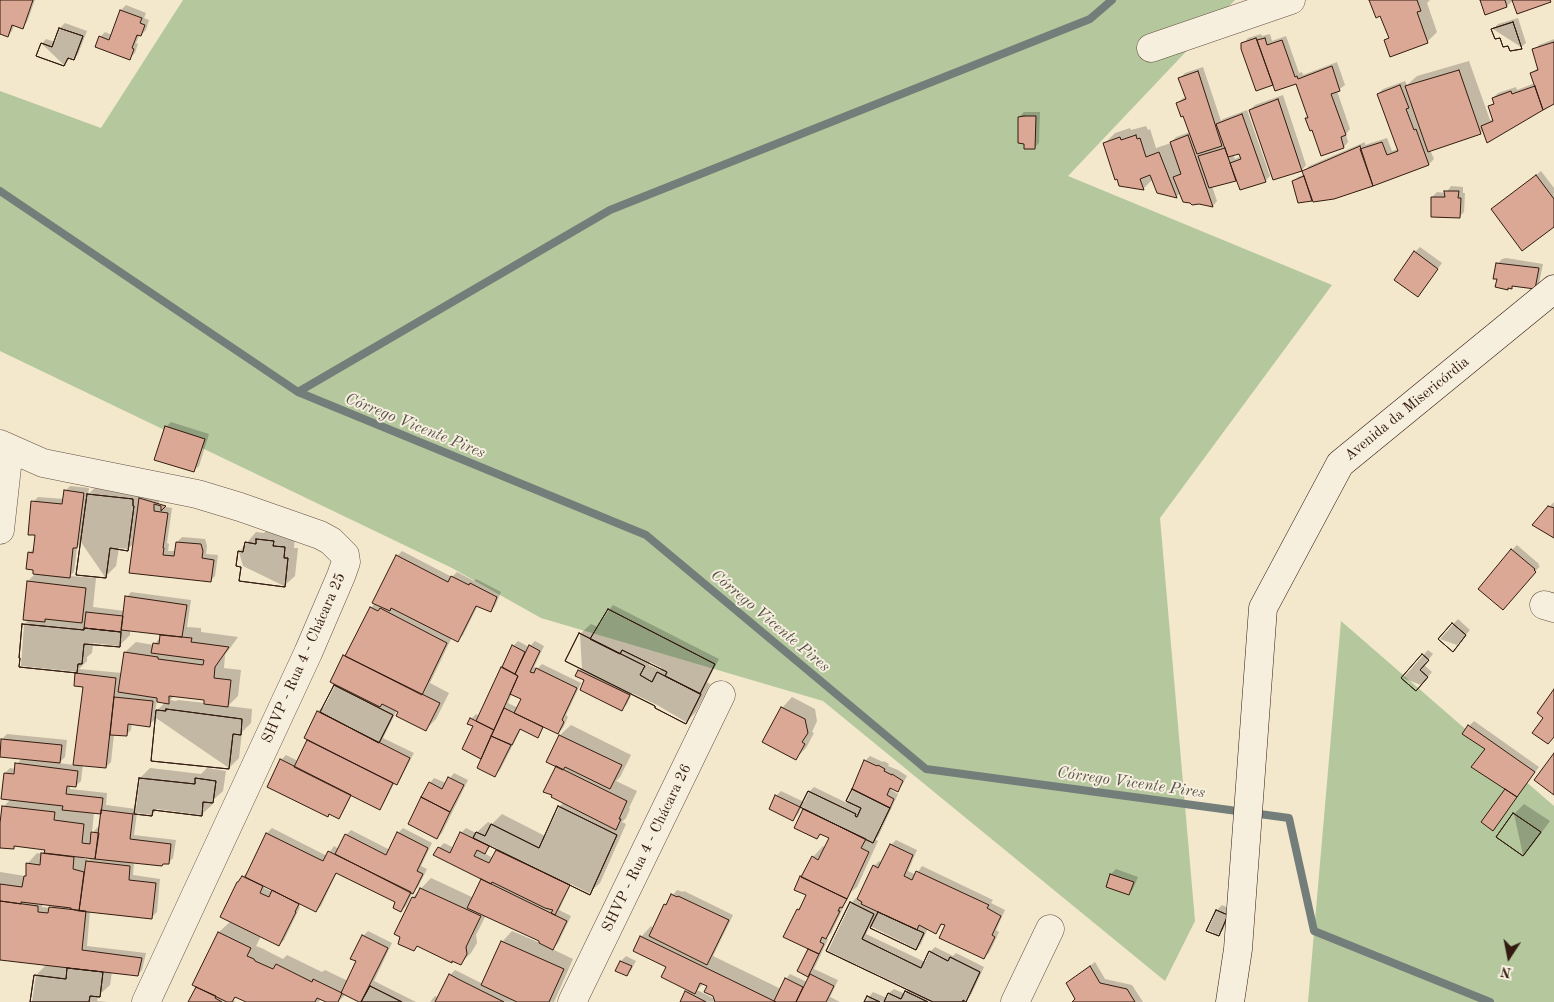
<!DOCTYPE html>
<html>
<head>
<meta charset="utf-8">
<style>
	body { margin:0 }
	#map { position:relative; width:1554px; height:1002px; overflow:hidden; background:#f3e7cc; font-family:"Old Standard TT",serif }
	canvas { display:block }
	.north { position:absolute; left:1484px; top:932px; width:50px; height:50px; -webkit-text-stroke:4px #f7efde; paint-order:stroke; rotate:191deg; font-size:14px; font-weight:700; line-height:20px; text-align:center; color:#331b10 }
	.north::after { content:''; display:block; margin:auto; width:18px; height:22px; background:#331b10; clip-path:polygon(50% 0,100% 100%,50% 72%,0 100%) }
</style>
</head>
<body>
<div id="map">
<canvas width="1554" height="1002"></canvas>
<div class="north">N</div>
</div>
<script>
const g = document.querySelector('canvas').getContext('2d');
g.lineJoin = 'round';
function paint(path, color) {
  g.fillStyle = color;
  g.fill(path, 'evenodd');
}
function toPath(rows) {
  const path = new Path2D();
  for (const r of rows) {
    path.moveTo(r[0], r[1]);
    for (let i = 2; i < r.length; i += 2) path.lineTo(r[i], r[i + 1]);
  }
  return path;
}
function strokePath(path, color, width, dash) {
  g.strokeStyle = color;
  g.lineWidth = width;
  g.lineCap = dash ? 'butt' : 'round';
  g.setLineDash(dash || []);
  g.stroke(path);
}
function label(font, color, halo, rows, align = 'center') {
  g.font = font + ' "Old Standard TT",serif';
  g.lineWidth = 4;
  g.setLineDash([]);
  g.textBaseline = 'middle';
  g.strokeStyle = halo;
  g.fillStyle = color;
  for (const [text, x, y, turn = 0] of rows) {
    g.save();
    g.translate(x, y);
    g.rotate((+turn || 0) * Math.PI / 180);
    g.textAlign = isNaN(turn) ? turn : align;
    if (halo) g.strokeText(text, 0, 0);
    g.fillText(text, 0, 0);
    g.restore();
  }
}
const green = toPath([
	[183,0,1235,0,1068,176,1332,285,1160,518,1195,921,1165,981,823,701,541,618,452,568,0,351,0,91,101,128],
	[1341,621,1554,806,1554,1002,1308,1002]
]);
const shadow = toPath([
	[0,0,35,0,27,22,22,27,15,24,12,31,8,36,0,33],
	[1371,0,1430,0,1427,3,1437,32,1427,42,1386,40,1389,37,1381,15],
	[1481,0,1513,0,1507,6,1486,13],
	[126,5,146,13,144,18,149,20,146,30,141,35,140,34,136,43,138,44,135,53,130,58,100,37,105,32,112,35,121,10],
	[1518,18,1526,43,1521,47,1493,29,1498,24],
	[65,23,87,31,78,54,74,59,70,58,64,65,42,44,46,39,55,42,60,28],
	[1261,34,1262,36,1270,34,1272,41,1286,36,1299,73,1302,72,1303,75,1337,62,1345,85,1337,91,1350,129,1346,134,1348,142,1344,147,1313,129,1307,119,1309,117,1296,82,1274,83,1243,44,1248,38],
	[1554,39,1554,102,1484,130,1480,133,1430,150,1434,159,1429,164,1372,185,1334,198,1299,202,1293,182,1298,177,1305,174,1304,171,1309,166,1365,142,1365,145,1387,138,1392,151,1398,149,1378,94,1383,89,1405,81,1407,85,1417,76,1469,61,1490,120,1494,119,1490,107,1494,102,1493,98,1498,93,1516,87,1517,90,1535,83,1531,73,1539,67,1534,50,1539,45],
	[1203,67,1221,121,1223,119,1247,110,1270,176,1265,181,1237,179,1212,186,1217,201,1213,206,1199,203,1181,192,1176,197,1153,179,1144,188,1120,185,1105,143,1115,133,1130,128,1131,130,1146,126,1148,130,1150,129,1156,148,1171,143,1176,137,1190,132,1178,103,1183,98,1186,97,1180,78,1185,73],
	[1240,152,1241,156,1235,159,1233,154],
	[1283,95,1306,165,1302,170,1250,110,1255,105],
	[1024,112,1040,112,1039,143,1034,148,1019,117],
	[1541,171,1554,188,1554,225,1493,209],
	[1451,186,1463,187,1463,193,1465,193,1464,212,1459,217,1432,197,1437,192,1446,193],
	[1420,247,1442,263,1422,291,1415,252],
	[1506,258,1543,264,1539,283,1534,288,1513,285,1511,287,1509,287,1498,278,1497,264,1502,259],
	[171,422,209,434,199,466,194,470,166,427],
	[98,484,159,498,159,506,172,508,167,543,169,544,168,551,176,551,177,542,182,537,205,539,207,546,206,554,218,555,215,576,210,581,134,543,128,549,119,548,116,566,105,577,81,542,77,547,74,572,70,576,96,578,93,607,125,611,127,597,131,592,191,600,187,627,201,628,201,632,238,637,225,655,224,668,241,670,238,696,228,706,252,709,251,723,242,732,239,758,229,768,156,718,149,725,132,723,131,730,126,735,114,734,111,762,106,767,83,764,81,781,76,786,70,785,70,789,107,793,106,805,136,809,140,778,150,768,201,774,207,768,226,771,223,791,212,801,212,805,201,815,157,809,152,815,137,813,134,835,176,840,173,858,168,863,134,862,133,875,160,879,157,912,152,917,90,910,87,946,146,953,142,970,137,975,112,972,110,985,98,996,97,1001,108,1002,32,1002,36,975,47,964,0,959,0,872,25,876,27,874,27,864,37,853,42,854,47,849,16,845,13,848,0,846,0,820,2,818,3,807,11,799,5,773,10,768,16,769,17,764,22,758,0,756,2,739,7,734,67,740,65,757,59,763,74,765,85,685,77,674,78,672,21,666,24,625,29,619,28,581,36,573,29,553,34,548,36,534,33,502,38,497,64,499,65,491,70,486,89,488,88,495],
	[130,629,163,634,154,645,136,642,125,652,122,673,79,669,87,661,87,657,92,653,93,643,119,646,130,635],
	[175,695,206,699,205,703,178,700,176,701,170,700],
	[157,700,166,702,155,712],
	[94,812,102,813,101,824,92,833],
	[79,856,91,857,89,860,79,857],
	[42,903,54,905,50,908,42,907],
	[1554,502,1554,537,1549,507],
	[268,529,295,537,294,548,298,548,295,576,284,586,243,566,239,552,256,532,264,533],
	[1517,545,1539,564,1538,565,1540,566,1507,604,1512,550],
	[402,551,452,577,457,572,474,581,476,579,501,592,495,606,491,611,478,605,463,635,458,640,452,637,430,683,449,693,436,719,426,729,397,710,383,738,414,753,401,778,396,783,395,782,384,803,379,808,352,794,343,812,338,817,330,813,328,816,281,760,286,755,298,761,309,739,305,737,318,711,324,707,336,684,344,656,348,652,371,608,375,603,397,556],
	[613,605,719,659,707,682,710,684,696,712,686,722,657,705,632,693,627,704,622,709,585,680,579,671,582,668,580,634,591,624,598,627,609,610],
	[650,662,662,668,660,670,649,665],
	[1458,619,1470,630,1457,645,1440,639],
	[518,641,529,647,535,641,544,646,534,667,538,668,542,664,581,683,566,715,568,717,563,728,558,733,545,726,537,736,521,729,500,770,495,775,482,759,474,726,471,719,476,714,480,716,513,646],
	[512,693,523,698,518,708,508,703],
	[1428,650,1433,654,1424,665,1432,672,1421,685,1403,678],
	[792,697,815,709,817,721,812,732,814,733,806,748,796,758,782,708],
	[1474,721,1539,767,1497,824,1507,789,1486,749,1469,726],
	[571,725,631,755,620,777,616,781,637,791,629,808,630,809,626,818,622,822,626,824,600,883,589,893,571,884,559,910,571,916,558,943,552,949,573,959,554,1002,430,1002,435,996,439,998,450,975,455,970,483,984,502,942,512,931,540,943,541,940,486,915,476,935,477,943,471,953,461,963,418,945,414,950,413,897,431,878,474,898,483,879,439,848,444,843,454,848,461,833,466,828,476,833,488,822,492,824,502,814,545,836,559,807,564,802,557,766,548,761,560,735],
	[491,846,498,849,493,858,484,853],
	[870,756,883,762,884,761,889,764,888,766,898,770,907,776,902,785,898,790,892,788,891,790,898,794,878,837,875,839,878,841,857,887,851,892,846,902,842,906,844,906,831,933,826,938,828,939,814,969,838,980,830,997,840,1002,684,1002,686,992,689,990,641,937,651,926,654,928,665,905,677,890,683,892,684,891,733,915,713,956,781,989,786,979,790,974,807,982,810,976,798,970,809,948,785,936,798,909,803,904,808,895,813,857,823,846,826,848,831,838,822,833,817,838,795,827,805,808,802,807,798,814,793,819,776,796,781,791,804,802,809,792,814,787,847,803,865,761],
	[704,983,709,986,715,999,697,990],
	[454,773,468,780,442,833,437,838,430,783,434,778,446,783],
	[1524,804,1550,821,1533,844,1523,855,1514,814],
	[272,828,327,856,334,846,339,849,346,835,351,830,390,850,398,833,403,828,432,843,421,866,427,869,418,887,413,892,406,906,401,911,397,902,337,872,321,906,316,911,300,903,299,907,300,907,284,940,279,945,261,936,256,946,264,949,265,950,283,959,287,955,322,972,325,970,348,981,358,960,363,936,368,931,392,943,374,981,416,1002,362,1002,346,994,338,1002,329,1002,321,998,319,1002,249,1002,237,996,233,1000,236,1002,190,1002,219,932,231,921,242,878,248,871,249,872,267,833],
	[265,885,274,890,273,892,264,888],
	[896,840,917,850,908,871,916,875,922,866,993,900,991,903,1005,910,996,930,999,932,989,953,984,957,947,925,943,923,936,932,928,928,921,944,916,949,870,926,866,934,925,962,930,952,935,947,953,956,956,953,984,967,971,995,964,1002,865,1002,873,992,887,998,889,993,894,989,905,994,908,989,828,951,851,903,856,898,858,899,874,866,879,861,882,863,891,845],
	[1116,869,1138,877,1133,889,1129,894,1107,886,1111,874],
	[1222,905,1232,910,1223,930,1218,935,1208,930,1217,910],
	[626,956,636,961,631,970,626,975,617,970,621,961],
	[1095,962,1105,979,1132,985,1143,1002,1074,1002,1076,999,1067,983]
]);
const stream = toPath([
	[0,191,298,392,646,535,926,769,1289,818,1314,931,1490,1002],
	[298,392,610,210,1090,19,1112,0]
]);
const building = toPath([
	[0,0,33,0,23,29,12,25,8,37,0,34,0,0],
	[1369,0,1417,0,1421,11,1417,12,1428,43,1390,57,1384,40,1389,38,1380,16,1376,18,1369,0],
	[1480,0,1505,0,1507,7,1485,15,1480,0],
	[1512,0,1550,0,1551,2,1517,14,1512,0],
	[120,10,142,18,140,23,145,25,141,36,137,35,132,48,134,49,130,60,95,47,99,36,109,40,120,10],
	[1513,22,1522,49,1510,51,1508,46,1503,47,1500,38,1495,39,1491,29,1513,22],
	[1513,22,1522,49,1510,51,1508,46,1503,47,1500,38,1495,39,1491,29,1513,22],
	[59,28,83,36,74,60,68,58,64,66,36,56,41,43,52,47,59,28],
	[59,28,83,36,74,60,68,58,64,66,36,56,41,43,52,47,59,28],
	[1256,38,1273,85,1256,91,1241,49,1241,43,1256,38],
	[1265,38,1267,45,1282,40,1295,77,1297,76,1298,79,1332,66,1340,91,1331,94,1346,135,1341,137,1344,148,1321,156,1312,130,1310,131,1305,118,1308,118,1296,84,1275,91,1257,40,1265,38],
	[1554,42,1554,104,1543,110,1530,73,1538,70,1532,49,1554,42],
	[1459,70,1481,134,1428,152,1405,86,1459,70],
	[1198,71,1222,146,1197,154,1183,116,1181,117,1176,103,1186,99,1178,78,1198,71],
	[1400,85,1409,108,1406,109,1414,130,1416,129,1429,165,1373,186,1360,149,1382,142,1387,155,1398,151,1377,94,1400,85],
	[1535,86,1543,110,1487,143,1481,126,1493,121,1488,106,1494,104,1492,98,1511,91,1512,94,1535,86],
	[1278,99,1302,171,1273,180,1249,110,1278,99],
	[1242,114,1266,182,1240,190,1230,163,1241,159,1239,154,1228,157,1216,124,1242,114],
	[1024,116,1036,116,1035,149,1024,149,1024,144,1018,143,1018,117,1024,116],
	[1136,135,1137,139,1140,138,1146,157,1159,152,1177,198,1157,193,1150,175,1140,179,1144,190,1119,186,1117,179,1115,180,1103,143,1120,137,1121,140,1136,135],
	[1188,135,1213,207,1199,204,1192,205,1190,203,1183,202,1173,177,1181,174,1170,142,1188,135],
	[1360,146,1373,186,1334,199,1313,202,1302,171,1360,146],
	[1225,148,1236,181,1209,188,1198,156,1225,148],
	[1536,175,1554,199,1554,227,1522,251,1491,209,1536,175],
	[1304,176,1312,201,1298,203,1292,181,1304,176],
	[1444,191,1459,191,1458,198,1461,198,1460,218,1431,217,1431,197,1445,197,1444,191],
	[1414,251,1438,269,1418,297,1394,280,1414,251],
	[1496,263,1539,268,1535,289,1512,286,1512,289,1508,288,1508,290,1495,287,1497,279,1493,279,1496,263],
	[165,426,205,439,194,472,154,460,165,426],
	[64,490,84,493,77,548,73,548,70,578,33,574,33,570,26,569,28,552,33,553,35,535,28,535,31,501,62,504,64,490],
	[87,494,133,499,133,506,134,506,128,551,110,548,106,578,76,575,87,494],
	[87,494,133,499,133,506,134,506,128,551,110,548,106,578,76,575,87,494],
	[139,498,166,506,161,511,161,506,154,504,154,511,168,513,163,548,164,548,163,555,174,556,176,542,201,544,203,551,202,558,214,560,211,582,129,573,139,498],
	[1548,506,1554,508,1554,538,1532,525,1548,506],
	[256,539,274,541,273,546,285,547,284,558,288,558,285,587,239,581,241,567,236,566,238,551,243,552,245,542,256,544,256,539],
	[256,539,274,541,273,546,285,547,284,558,288,558,285,587,239,581,241,567,236,566,238,551,243,552,245,542,256,544,256,539],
	[1511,549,1535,569,1534,570,1536,572,1503,610,1478,589,1511,549],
	[396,555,448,582,451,576,469,585,470,583,497,597,491,612,476,606,458,642,391,608,390,611,372,603,396,555],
	[27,581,86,588,82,623,45,619,45,622,23,620,27,581],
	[125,596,187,605,182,637,121,630,125,596],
	[370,607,378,611,380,608,447,643,422,695,345,656,370,607],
	[608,609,715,664,700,694,665,676,667,672,622,650,620,654,590,639,608,609],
	[608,609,715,664,700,694,665,676,667,672,622,650,620,654,590,639,608,609],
	[86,612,123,616,121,632,84,628,86,612],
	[1452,623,1466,635,1453,652,1438,639,1452,623],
	[1452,623,1466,635,1453,652,1438,639,1452,623],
	[22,624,84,630,84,628,121,632,120,647,84,644,82,664,78,664,77,673,19,667,20,658,19,658,22,624],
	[22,624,84,630,84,628,121,632,120,647,84,644,82,664,78,664,77,673,19,667,20,658,19,658,22,624],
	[579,633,645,666,640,675,652,682,657,672,701,694,686,724,655,708,655,706,565,661,579,633],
	[579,633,645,666,640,675,652,682,657,672,701,694,686,724,655,708,655,706,565,661,579,633],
	[160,635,192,638,191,642,229,647,215,667,214,678,231,680,228,707,204,704,204,700,169,696,169,704,157,702,157,698,118,692,124,652,158,657,158,659,203,665,204,660,151,653,153,643,159,644,160,635],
	[512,645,525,652,515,674,502,667,512,645],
	[529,645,540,651,530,672,534,673,536,668,577,688,562,720,564,722,558,734,514,713,521,699,510,694,518,676,515,674,529,645],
	[1422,654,1429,660,1420,670,1428,677,1416,691,1401,678,1422,654],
	[1422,654,1429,660,1420,670,1428,677,1416,691,1401,678,1422,654],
	[343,655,440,703,426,731,396,716,398,712,382,704,380,707,330,682,343,655],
	[501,667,518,676,494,730,476,721,501,667],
	[578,670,630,695,622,711,580,690,584,680,575,676,578,670],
	[75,673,116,678,106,768,73,765,83,687,74,686,75,673],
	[334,685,393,715,379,743,320,712,334,685],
	[334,685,393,715,379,743,320,712,334,685],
	[1554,689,1554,737,1548,744,1532,733,1543,718,1537,713,1554,689],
	[114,697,153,701,150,727,128,724,127,736,110,735,114,697],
	[781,707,805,719,808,733,802,742,805,744,796,760,762,742,781,707],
	[504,708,543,727,538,738,520,729,512,745,491,736,504,708],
	[166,709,242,719,241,735,233,734,229,769,151,761,156,710,166,711,166,709],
	[166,709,242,719,241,735,233,734,229,769,151,761,156,710,166,711,166,709],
	[317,711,410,758,397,785,304,738,317,711],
	[470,718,494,730,481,759,462,749,473,726,467,724,470,718],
	[1468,725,1535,772,1517,797,1471,767,1485,749,1462,734,1468,725],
	[559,735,622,765,610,789,565,767,563,770,546,762,559,735],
	[491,736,511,745,495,777,477,768,491,736],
	[1,739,62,745,60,763,0,757,1,739],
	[307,740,393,783,380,810,294,767,307,740],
	[1554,753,1554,795,1534,780,1554,753],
	[280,759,351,795,339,819,329,814,328,817,267,787,280,759],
	[864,760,877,766,878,765,885,769,884,771,892,775,892,774,903,781,898,792,890,788,887,795,894,799,890,808,852,789,864,760],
	[15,763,78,771,76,787,67,786,66,794,103,798,101,814,62,810,63,806,1,799,4,773,14,774,15,763],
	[556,766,627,801,619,819,621,819,616,830,551,797,552,795,543,792,556,766],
	[448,777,464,785,450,812,421,797,429,782,442,789,448,777],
	[139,778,195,784,195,778,216,781,213,803,203,802,202,816,153,810,152,816,134,814,139,778],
	[139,778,195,784,195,778,216,781,213,803,203,802,202,816,153,810,152,816,134,814,139,778],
	[852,789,890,808,873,843,800,807,808,791,856,814,855,816,857,817,861,808,846,801,852,789],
	[852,789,890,808,873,843,800,807,808,791,856,814,855,816,857,817,861,808,846,801,852,789],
	[1505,789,1517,797,1493,831,1481,822,1505,789],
	[775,795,800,807,793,821,769,809,775,795],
	[421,797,450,812,437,839,408,824,421,797],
	[2,806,55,812,54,820,84,824,82,843,90,844,91,832,99,833,95,859,44,853,45,850,14,846,14,849,0,848,0,823,2,806],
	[558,806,617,835,590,895,473,838,476,832,485,836,491,824,539,848,558,806],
	[558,806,617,835,590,895,473,838,476,832,485,836,491,824,539,848,558,806],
	[803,809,866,839,861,848,869,852,847,899,801,877,812,856,818,860,829,838,820,834,817,839,794,828,803,809],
	[101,810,133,814,130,839,171,844,169,864,163,864,162,866,95,859,101,810],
	[1513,813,1541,832,1523,856,1496,837,1513,813],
	[1513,813,1541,832,1523,856,1496,837,1513,813],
	[397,832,428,848,417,871,423,874,413,894,335,854,345,834,386,855,397,832],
	[460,832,489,846,485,854,477,850,474,856,489,863,496,850,570,885,555,915,551,913,553,910,545,908,492,882,491,884,433,855,438,847,450,853,460,832],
	[266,833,323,861,328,851,411,892,401,912,393,908,395,902,336,873,316,912,245,877,266,833],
	[890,844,913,855,904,876,912,880,916,871,989,905,987,908,1001,916,992,935,995,937,984,959,939,938,945,925,941,924,936,934,919,925,917,930,861,904,862,902,857,899,873,865,878,868,890,844],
	[41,853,74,857,73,869,84,872,79,911,71,909,71,908,21,902,21,904,0,901,0,884,22,887,24,876,26,876,26,863,40,865,41,853],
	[86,861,130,866,129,880,156,883,152,919,79,911,86,861],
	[1110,874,1134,882,1129,895,1106,887,1110,874],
	[242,876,263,886,260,893,269,897,272,890,299,904,295,912,296,912,279,946,220,917,237,882,238,882,242,876],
	[800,876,847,899,842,908,840,907,838,911,840,911,826,939,822,937,820,942,824,944,819,954,783,937,797,909,799,910,806,895,794,890,800,876],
	[481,879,567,921,553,950,539,943,539,941,467,908,481,879],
	[420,888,481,916,466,947,467,954,461,965,452,961,452,963,417,946,414,951,398,944,400,937,394,934,412,897,415,898,420,888],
	[671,894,677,897,678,896,729,920,707,965,649,936,664,904,666,905,671,894],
	[0,901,38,906,38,912,48,913,49,907,86,911,82,950,142,958,138,976,0,960,0,901],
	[850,902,874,914,862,939,921,968,929,951,948,961,950,957,980,972,966,1002,963,1000,963,1002,933,1002,826,951,850,902],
	[850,902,874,914,862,939,921,968,929,951,948,961,950,957,980,972,966,1002,963,1000,963,1002,933,1002,826,951,850,902],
	[1216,910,1228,915,1219,936,1206,931,1216,910],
	[1216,910,1228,915,1219,936,1206,931,1216,910],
	[878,912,924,933,916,950,870,928,878,912],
	[878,912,924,933,916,950,870,928,878,912],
	[218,932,251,948,247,956,254,959,255,961,273,969,276,964,312,982,313,979,342,993,338,1002,326,1002,317,998,315,1002,246,1002,235,997,232,1002,227,1002,192,985,218,932],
	[362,935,388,948,361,1002,359,1002,341,993,356,961,350,959,362,935],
	[640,936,731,980,776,1002,715,1002,713,996,704,992,707,986,700,983,695,994,661,977,666,967,633,951,640,936],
	[501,941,564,969,549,1002,517,1002,481,985,501,941],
	[808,949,819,954,808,977,797,971,808,949],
	[620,961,632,966,627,976,615,971,620,961],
	[1090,966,1100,983,1127,989,1135,1002,1072,1002,1075,999,1066,983,1090,966],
	[67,968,103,972,100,997,90,996,89,1002,30,1002,34,975,66,979,67,968],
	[67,968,103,972,100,997,90,996,89,1002,30,1002,34,975,66,979,67,968],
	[449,974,458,979,504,1002,435,1002,449,974],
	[810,974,834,986,826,1002,796,1002,810,974],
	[785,978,803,987,796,1002,776,1002,774,1001,785,978],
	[370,986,402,1002,361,1002,370,986],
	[370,986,402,1002,361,1002,370,986],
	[196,987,216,996,215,998,222,1002,188,1002,196,987],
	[685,991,706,1002,680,1002,685,991],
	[905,991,928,1002,884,1002,888,993,901,999,905,991],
	[905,991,928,1002,884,1002,888,993,901,999,905,991],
	[867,996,880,1002,864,1002,867,996],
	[867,996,880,1002,864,1002,867,996]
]);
const street = toPath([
	[1151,48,1291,0],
	[0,444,43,463,197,494,240,507,320,535,331,541,345,555,346,562,341,576,308,653,146,1002],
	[0,530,9,449],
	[1544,605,1554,608],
	[572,1002,721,695],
	[1015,1002,1050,929]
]);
const secondary = toPath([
	[1230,1002,1238,949,1263,608,1340,464,1554,289]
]);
const streetNames = [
	["Avenida da Misericórdia",1407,409,-39],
	["SHVP - Rua 4 - Chácara 25",304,658,-66],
	["SHVP - Rua 4 - Chácara 26",647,848,-64]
];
const waterNames = [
	["Córrego Vicente Pires",415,426,22],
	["Córrego Vicente Pires",770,621,40],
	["Córrego Vicente Pires",1131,783,8]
];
paint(green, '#b4c79d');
paint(shadow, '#0003');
strokePath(stream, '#737d79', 8);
paint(building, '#dba895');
strokePath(building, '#331b10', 1);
strokePath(street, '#634e3f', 29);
strokePath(secondary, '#331b10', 29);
strokePath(street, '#f7efde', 28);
strokePath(secondary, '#f7efde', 28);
label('15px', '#331b10', '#f7efde', streetNames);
label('italic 16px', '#58544d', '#f7efde', waterNames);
</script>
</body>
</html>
